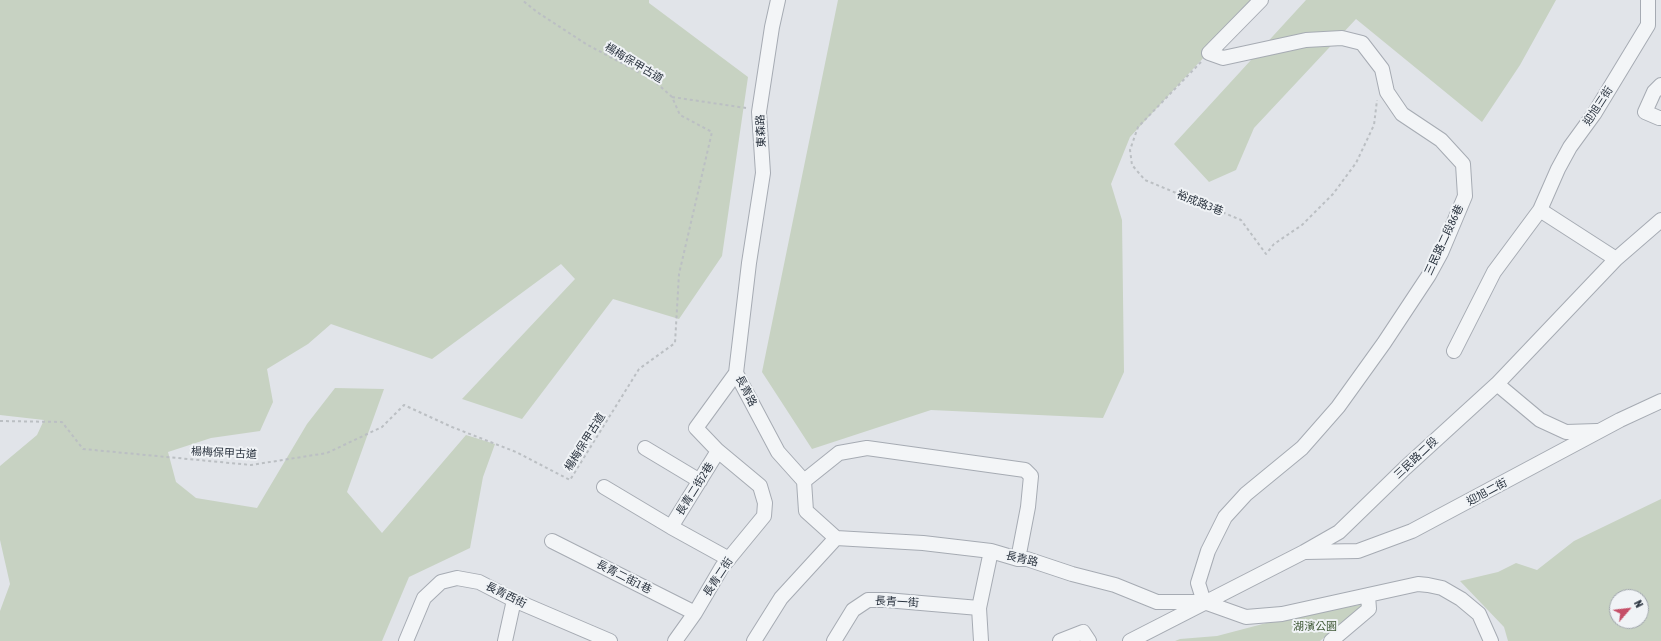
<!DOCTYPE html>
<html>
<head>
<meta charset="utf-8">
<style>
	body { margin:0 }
	#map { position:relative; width:1661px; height:641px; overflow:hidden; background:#e1e4e9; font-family:"Asap Condensed",sans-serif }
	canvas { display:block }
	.north { position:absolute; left:1609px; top:589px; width:40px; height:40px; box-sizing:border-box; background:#f0f3f6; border:1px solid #a1a6ad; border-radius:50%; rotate:62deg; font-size:11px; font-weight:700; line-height:16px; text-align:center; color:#2a333f }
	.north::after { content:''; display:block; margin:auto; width:14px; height:18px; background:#c54e67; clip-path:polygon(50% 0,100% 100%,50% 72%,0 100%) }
</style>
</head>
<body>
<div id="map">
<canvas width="1661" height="641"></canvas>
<div class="north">N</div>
</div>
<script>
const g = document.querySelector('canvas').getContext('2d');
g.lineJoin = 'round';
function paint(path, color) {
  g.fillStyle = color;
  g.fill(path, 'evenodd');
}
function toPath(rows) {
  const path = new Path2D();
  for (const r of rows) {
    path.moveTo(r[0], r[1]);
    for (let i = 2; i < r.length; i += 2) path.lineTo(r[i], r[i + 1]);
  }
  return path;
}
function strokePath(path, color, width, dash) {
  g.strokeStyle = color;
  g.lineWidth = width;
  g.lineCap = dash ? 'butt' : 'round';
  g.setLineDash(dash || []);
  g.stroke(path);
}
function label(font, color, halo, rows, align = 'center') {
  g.font = font + ' "Asap Condensed","Noto Sans TC",sans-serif';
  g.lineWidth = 4;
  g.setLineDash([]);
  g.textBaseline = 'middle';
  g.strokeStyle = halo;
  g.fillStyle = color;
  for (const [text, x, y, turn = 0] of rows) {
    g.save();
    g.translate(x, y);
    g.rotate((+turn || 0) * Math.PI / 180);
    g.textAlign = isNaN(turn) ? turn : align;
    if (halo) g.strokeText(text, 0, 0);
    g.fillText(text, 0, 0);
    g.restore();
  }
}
const green = toPath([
	[0,0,649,0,649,3,748,77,722,256,679,319,613,299,522,419,462,399,575,279,561,264,432,359,331,324,308,344,267,369,273,402,260,431,211,438,168,452,176,482,196,498,257,508,307,424,335,388,384,389,347,492,382,533,466,435,495,444,483,477,470,548,409,577,382,641,0,641,0,611,10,584,0,540,0,466,37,435,44,420,0,415],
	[838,0,1257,0,1130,137,1111,184,1122,220,1124,372,1103,418,931,410,812,449,762,372],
	[1306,0,1556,0,1520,65,1482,122,1356,19,1254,128,1236,170,1209,182,1174,144],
	[1661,499,1661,641,1508,641,1504,627,1460,581,1498,572,1516,563,1537,570,1574,541],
	[1617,597,1641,597,1641,621,1617,621],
	[1365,604,1320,641,1175,641,1180,639,1217,636,1293,616]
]);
const path = toPath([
	[1201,62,1138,127,1130,150,1132,165,1145,180,1241,220,1266,254,1274,244,1302,225,1333,194,1356,163,1374,125,1377,100],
	[672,97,746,108],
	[0,421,62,422,83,449,251,465,327,453,382,427,404,405,452,427,516,452,570,480,639,369,675,343,679,274,712,132,680,115,672,97,653,80,586,44,537,12,522,0]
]);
const minor = toPath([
	[778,0,772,27,759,112,763,173,749,263,736,373,778,452,804,481,806,511,836,538,923,543,991,551,1018,559,1027,559,1072,574,1115,585,1157,602,1204,602,1246,617,1282,614,1418,584,1428,585,1442,588,1461,599,1479,614,1491,641],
	[1661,85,1654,92,1645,112,1659,118,1661,118],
	[1616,259,1540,210,1558,169,1570,147,1594,114,1648,25,1648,0],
	[1454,351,1494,272,1540,210],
	[1497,384,1540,420,1566,432,1597,431],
	[645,448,700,481],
	[718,451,671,527,729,559],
	[804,481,839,453,867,448,1025,470,1031,476,1028,507,1018,559],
	[604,487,671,527],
	[552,541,695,613],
	[1305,552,1358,551,1412,531,1620,420,1661,401],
	[1204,602,1198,583,1208,551,1225,517,1246,494,1302,448,1338,407,1384,343,1429,275,1441,253,1465,196,1463,164,1441,140,1402,114,1387,92,1382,69,1362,43,1342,38,1306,40,1223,58,1209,53,1261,0],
	[406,641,424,598,441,582,457,578,479,582,514,600,610,641],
	[505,641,514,600],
	[675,641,695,613,722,567,764,516,765,503,760,486,718,451,696,428,736,373],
	[754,641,781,598,836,538],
	[834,641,853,610,868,600,886,600,979,608],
	[981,641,979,608,991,551],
	[1060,641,1083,632,1089,641],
	[1130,641,1304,552,1339,532,1405,468,1497,384,1616,259,1661,220],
	[1331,641,1369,609,1368,595]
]);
const streetNames = [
	["楊梅保甲古道",634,63,31],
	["迎旭三街",1598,106,-57],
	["東森路",761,131,-93],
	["裕成路3巷",1200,203,22],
	["三民路二段86巷",1444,240,-65],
	["長青路",746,391,63],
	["楊梅保甲古道",585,442,-58],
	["楊梅保甲古道",224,453,3],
	["三民路二段",1416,458,-43],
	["長青二街2巷",695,489,-58],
	["迎旭二街",1487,492,-28],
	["長青路",1022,559,13],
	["長青二街1巷",624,577,27],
	["長青二街",718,577,-57],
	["長青西街",506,595,26],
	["長青一街",897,602,3]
];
const parkNames = [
	["湖濱公園",1315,627]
];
paint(green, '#c7d2c2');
strokePath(minor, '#a6abb3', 16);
strokePath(path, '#bbbfc3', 2, [3, 3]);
strokePath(minor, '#f3f5f7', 14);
label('11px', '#2a333f', '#f0f3f6', streetNames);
label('11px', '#415a38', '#f0f3f6', parkNames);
</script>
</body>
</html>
